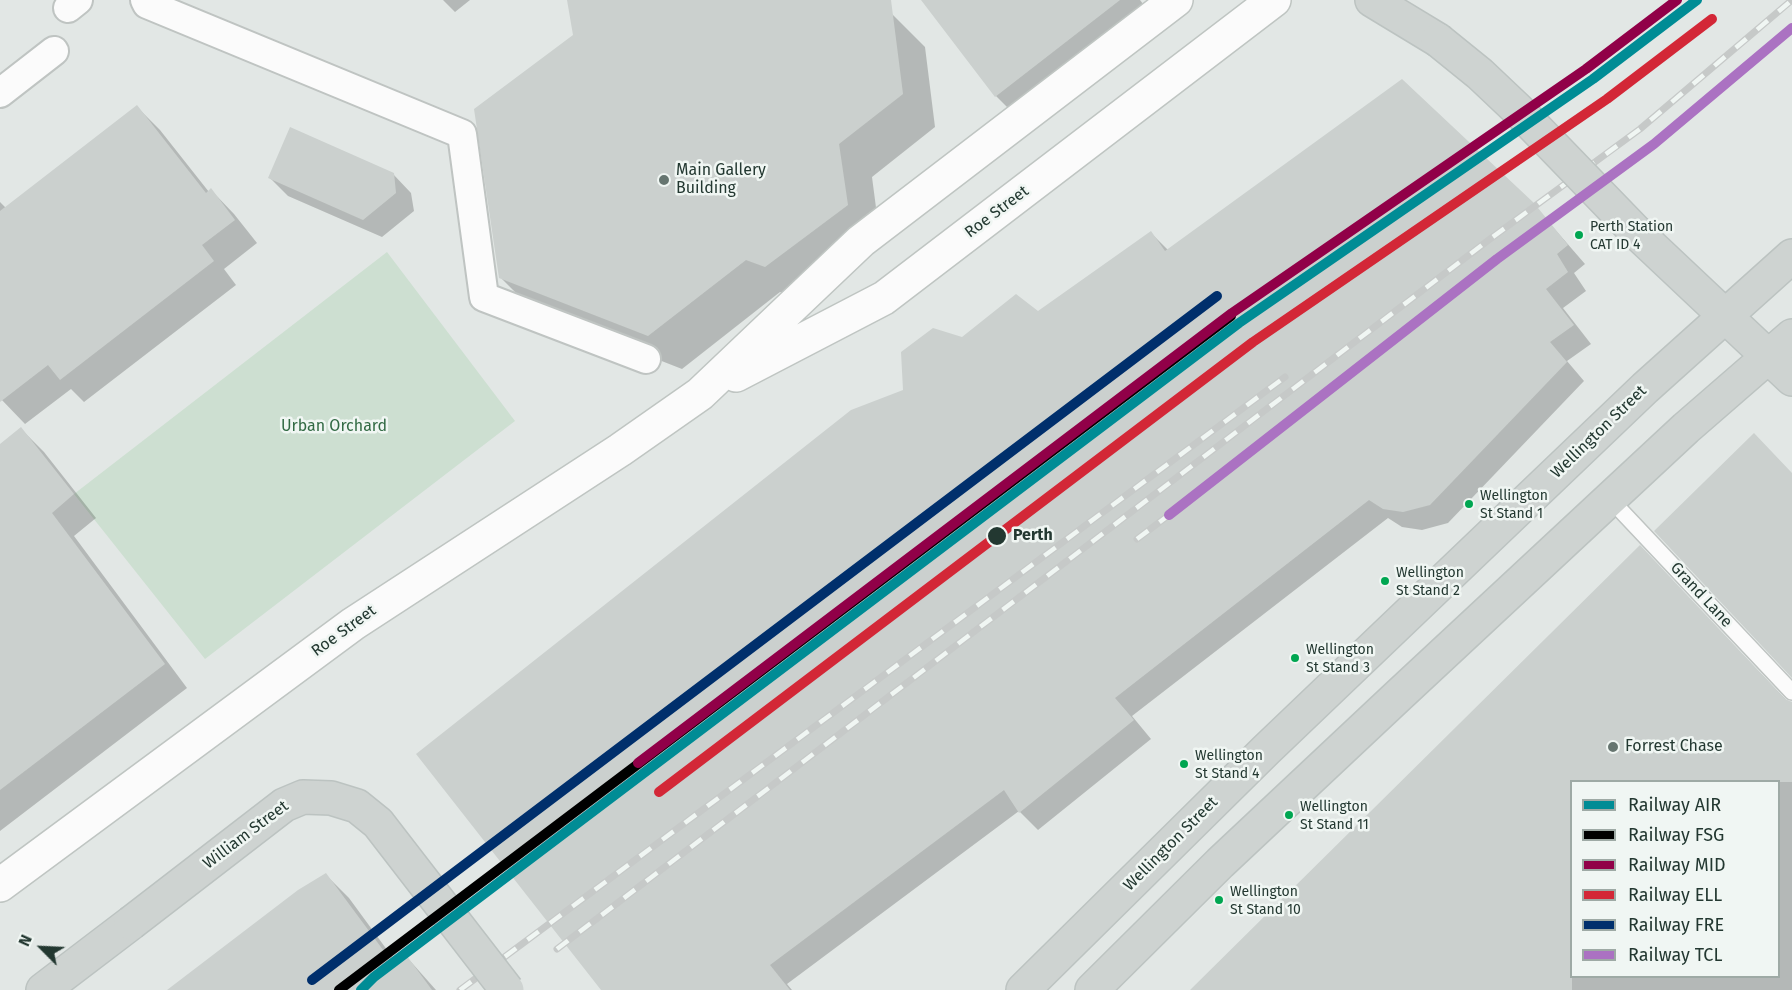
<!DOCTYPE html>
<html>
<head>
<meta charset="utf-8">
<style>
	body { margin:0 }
	#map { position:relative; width:1792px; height:990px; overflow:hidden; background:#e2e7e5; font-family:"Fira Sans",sans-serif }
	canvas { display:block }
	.legend { position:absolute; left:1570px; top:780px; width:210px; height:198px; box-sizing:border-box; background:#f0f6f3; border:2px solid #9eaaa5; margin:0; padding:8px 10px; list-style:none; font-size:18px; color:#233831 }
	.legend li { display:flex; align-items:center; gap:12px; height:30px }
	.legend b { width:30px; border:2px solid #9eaaa5 }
	.north { position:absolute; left:12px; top:918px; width:60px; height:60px; -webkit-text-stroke:4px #f0f6f3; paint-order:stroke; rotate:294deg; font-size:16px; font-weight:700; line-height:24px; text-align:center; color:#233831 }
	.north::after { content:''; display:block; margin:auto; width:21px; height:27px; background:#233831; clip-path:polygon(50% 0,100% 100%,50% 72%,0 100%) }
</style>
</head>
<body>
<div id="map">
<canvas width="1792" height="990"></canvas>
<ul class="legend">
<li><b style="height:8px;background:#008c95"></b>Railway AIR</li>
<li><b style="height:8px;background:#000"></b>Railway FSG</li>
<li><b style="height:8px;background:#910048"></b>Railway MID</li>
<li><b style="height:8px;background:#d32737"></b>Railway ELL</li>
<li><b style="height:8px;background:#002f6c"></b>Railway FRE</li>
<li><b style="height:8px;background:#ab72c2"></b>Railway TCL</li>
</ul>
<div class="north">N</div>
</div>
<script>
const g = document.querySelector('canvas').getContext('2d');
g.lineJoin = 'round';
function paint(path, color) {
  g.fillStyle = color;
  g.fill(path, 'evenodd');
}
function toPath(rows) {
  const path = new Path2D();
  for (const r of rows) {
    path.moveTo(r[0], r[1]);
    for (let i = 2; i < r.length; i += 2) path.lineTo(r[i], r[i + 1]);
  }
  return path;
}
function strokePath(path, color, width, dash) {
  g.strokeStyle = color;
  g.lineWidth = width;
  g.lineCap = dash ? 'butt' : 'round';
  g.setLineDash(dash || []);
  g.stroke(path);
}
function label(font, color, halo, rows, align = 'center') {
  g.font = font + ' "Fira Sans",sans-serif';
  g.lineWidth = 5;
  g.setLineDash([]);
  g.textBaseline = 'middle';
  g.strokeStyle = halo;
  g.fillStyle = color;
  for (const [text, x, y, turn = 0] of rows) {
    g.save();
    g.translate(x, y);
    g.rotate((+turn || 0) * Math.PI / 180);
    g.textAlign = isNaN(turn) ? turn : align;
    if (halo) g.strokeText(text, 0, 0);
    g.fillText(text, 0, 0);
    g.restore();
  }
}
const green = toPath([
	[387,252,515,421,205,659,74,494]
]);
const shadow = toPath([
	[443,0,470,0,455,12],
	[569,0,859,0,892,14,925,47,935,127,872,177,880,238,799,299,780,292,682,369,534,311,500,277,575,36],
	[923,0,1140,0,1161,27,1029,129,996,96],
	[137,107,160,130,209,192,211,190,234,214,257,243,224,269,236,285,84,402,71,389,25,424,0,398,0,202,6,208],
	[393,174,411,193,414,211,382,237,288,196,270,178],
	[1533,204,1585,264,1574,273,1586,291,1563,308,1591,344,1567,361,1584,381,1448,523,1422,530,1402,527,1388,518,1132,716,1151,739,1038,830,1019,811,787,984,792,990,602,990,904,391,962,338,1038,313,1151,233,1168,250],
	[21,429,44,452,96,518,74,536,187,688,0,831,0,446],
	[1640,547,1787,701,1792,703,1792,990,1202,990],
	[1572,782,1778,782,1778,976,1572,976],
	[326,875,349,898,393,958,404,954,436,990,169,990]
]);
const building = toPath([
	[567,0,891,0,903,94,839,144,848,205,765,267,746,260,648,336,499,278,474,109,573,35],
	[921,0,1120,0,995,97],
	[1402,79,1534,203,1568,245,1557,254,1568,272,1546,289,1574,325,1550,342,1567,362,1430,505,1403,512,1383,509,1369,500,1115,698,1134,720,1019,813,1004,790,770,965,790,990,601,990,416,754,851,410,903,390,901,352,933,328,962,337,1016,294,1038,311,1151,231,1165,251],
	[137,105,206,193,211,188,235,220,202,245,214,261,60,380,48,365,0,402,0,211],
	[290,127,394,173,396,193,363,220,268,178],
	[21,427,74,494,52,513,165,664,0,790,0,444],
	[1754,433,1792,473,1792,678,1654,531],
	[1640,545,1785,699,1792,702,1792,782,1572,782,1572,990,1190,990],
	[326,873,389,958,404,952,432,990,167,990,298,890]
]);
const lane = toPath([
	[1610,499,1792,692]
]);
const street = toPath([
	[145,0,147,4,462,134,484,297,646,359],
	[68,8,78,0],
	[0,93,54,51]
]);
const secondary = toPath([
	[736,375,884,298,1274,0],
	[0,885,353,624,620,450,700,394,861,241,1176,0]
]);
const primary = toPath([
	[1372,0,1438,40],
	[1636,232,1792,379],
	[43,990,131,923],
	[1023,990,1266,750,1645,388,1792,256],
	[1092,990,1220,863,1398,696,1686,428,1792,336]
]);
const rail = toPath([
	[1137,539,1169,515],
	[557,949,1490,239,1640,129,1792,0],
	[460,990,1285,377]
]);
const primaryBridge = toPath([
	[1438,40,1480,74,1517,109,1636,232],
	[131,923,284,805,303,797,331,798,357,806,378,823,507,990]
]);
const rail1 = toPath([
	[361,990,374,977,1239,323,1593,79,1697,0]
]);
const rail2 = toPath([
	[339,990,1231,316]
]);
const rail3 = toPath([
	[638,763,1232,313,1586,69,1677,0]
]);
const rail4 = toPath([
	[659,792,1253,342,1607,99,1712,19]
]);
const rail5 = toPath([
	[312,980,1217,296]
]);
const rail6 = toPath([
	[1169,515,1497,259,1654,144,1792,28]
]);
const markers = [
	[664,180,6,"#667570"],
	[1579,235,5,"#00a651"],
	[1469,504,5,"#00a651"],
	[997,536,10,"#233831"],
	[1385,581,5,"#00a651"],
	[1295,658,5,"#00a651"],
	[1613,747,6,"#667570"],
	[1184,764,5,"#00a651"],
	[1289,815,5,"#00a651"],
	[1219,900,5,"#00a651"]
];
const busNames = [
	["Perth Station",1590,227],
	["CAT ID 4",1590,245],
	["Wellington",1480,496],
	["St Stand 1",1480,514],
	["Wellington",1396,573],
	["St Stand 2",1396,591],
	["Wellington",1306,650],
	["St Stand 3",1306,668],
	["Wellington",1195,756],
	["St Stand 4",1195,774],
	["Wellington",1300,807],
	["St Stand 11",1300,825],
	["Wellington",1230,892],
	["St Stand 10",1230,910]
];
const poiNames = [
	["Main Gallery",676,171],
	["Building",676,189],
	["Forrest Chase",1625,747]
];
const streetNames = [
	["Roe Street",997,212,-37],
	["Wellington Street",1599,432,-44],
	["Grand Lane",1701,595,47],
	["Roe Street",344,631,-36],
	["William Street",246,835,-37],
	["Wellington Street",1171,844,-45]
];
const parkNames = [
	["Urban Orchard",334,427]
];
const stopNames = [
	["Perth",1013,536]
];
paint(green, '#cddfd1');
paint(shadow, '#0003');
paint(building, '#cbd0ce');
strokePath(lane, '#bfc4c2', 18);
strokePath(street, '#bfc4c2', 32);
strokePath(secondary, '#bfc5c2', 36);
strokePath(primary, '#bcc3c1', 36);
strokePath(lane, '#fbfbfb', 15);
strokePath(street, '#fbfbfb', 28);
strokePath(secondary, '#fbfbfb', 33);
strokePath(primary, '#ced3d1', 33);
strokePath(rail, '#c6c9c8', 7);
strokePath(rail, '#f0f6f3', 4.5, [14]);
strokePath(primaryBridge, '#bcc3c1', 36, []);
strokePath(primaryBridge, '#ced3d1', 33);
strokePath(rail1, '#008c95', 10);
strokePath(rail2, '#000', 10);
strokePath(rail3, '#910048', 10);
strokePath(rail4, '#d32737', 10);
strokePath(rail5, '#002f6c', 10);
strokePath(rail6, '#ab72c2', 10);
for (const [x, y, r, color] of markers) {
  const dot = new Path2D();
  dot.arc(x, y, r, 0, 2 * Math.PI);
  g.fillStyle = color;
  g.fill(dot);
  strokePath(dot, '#f0f6f3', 2);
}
label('14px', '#233831', '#f0f6f3', busNames, 'left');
label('16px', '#233831', '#f0f6f3', poiNames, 'left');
label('16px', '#233831', '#f0f6f3', streetNames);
label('16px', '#326a44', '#f0f6f3', parkNames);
label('bold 16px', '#233831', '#f0f6f3', stopNames, 'left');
</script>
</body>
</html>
